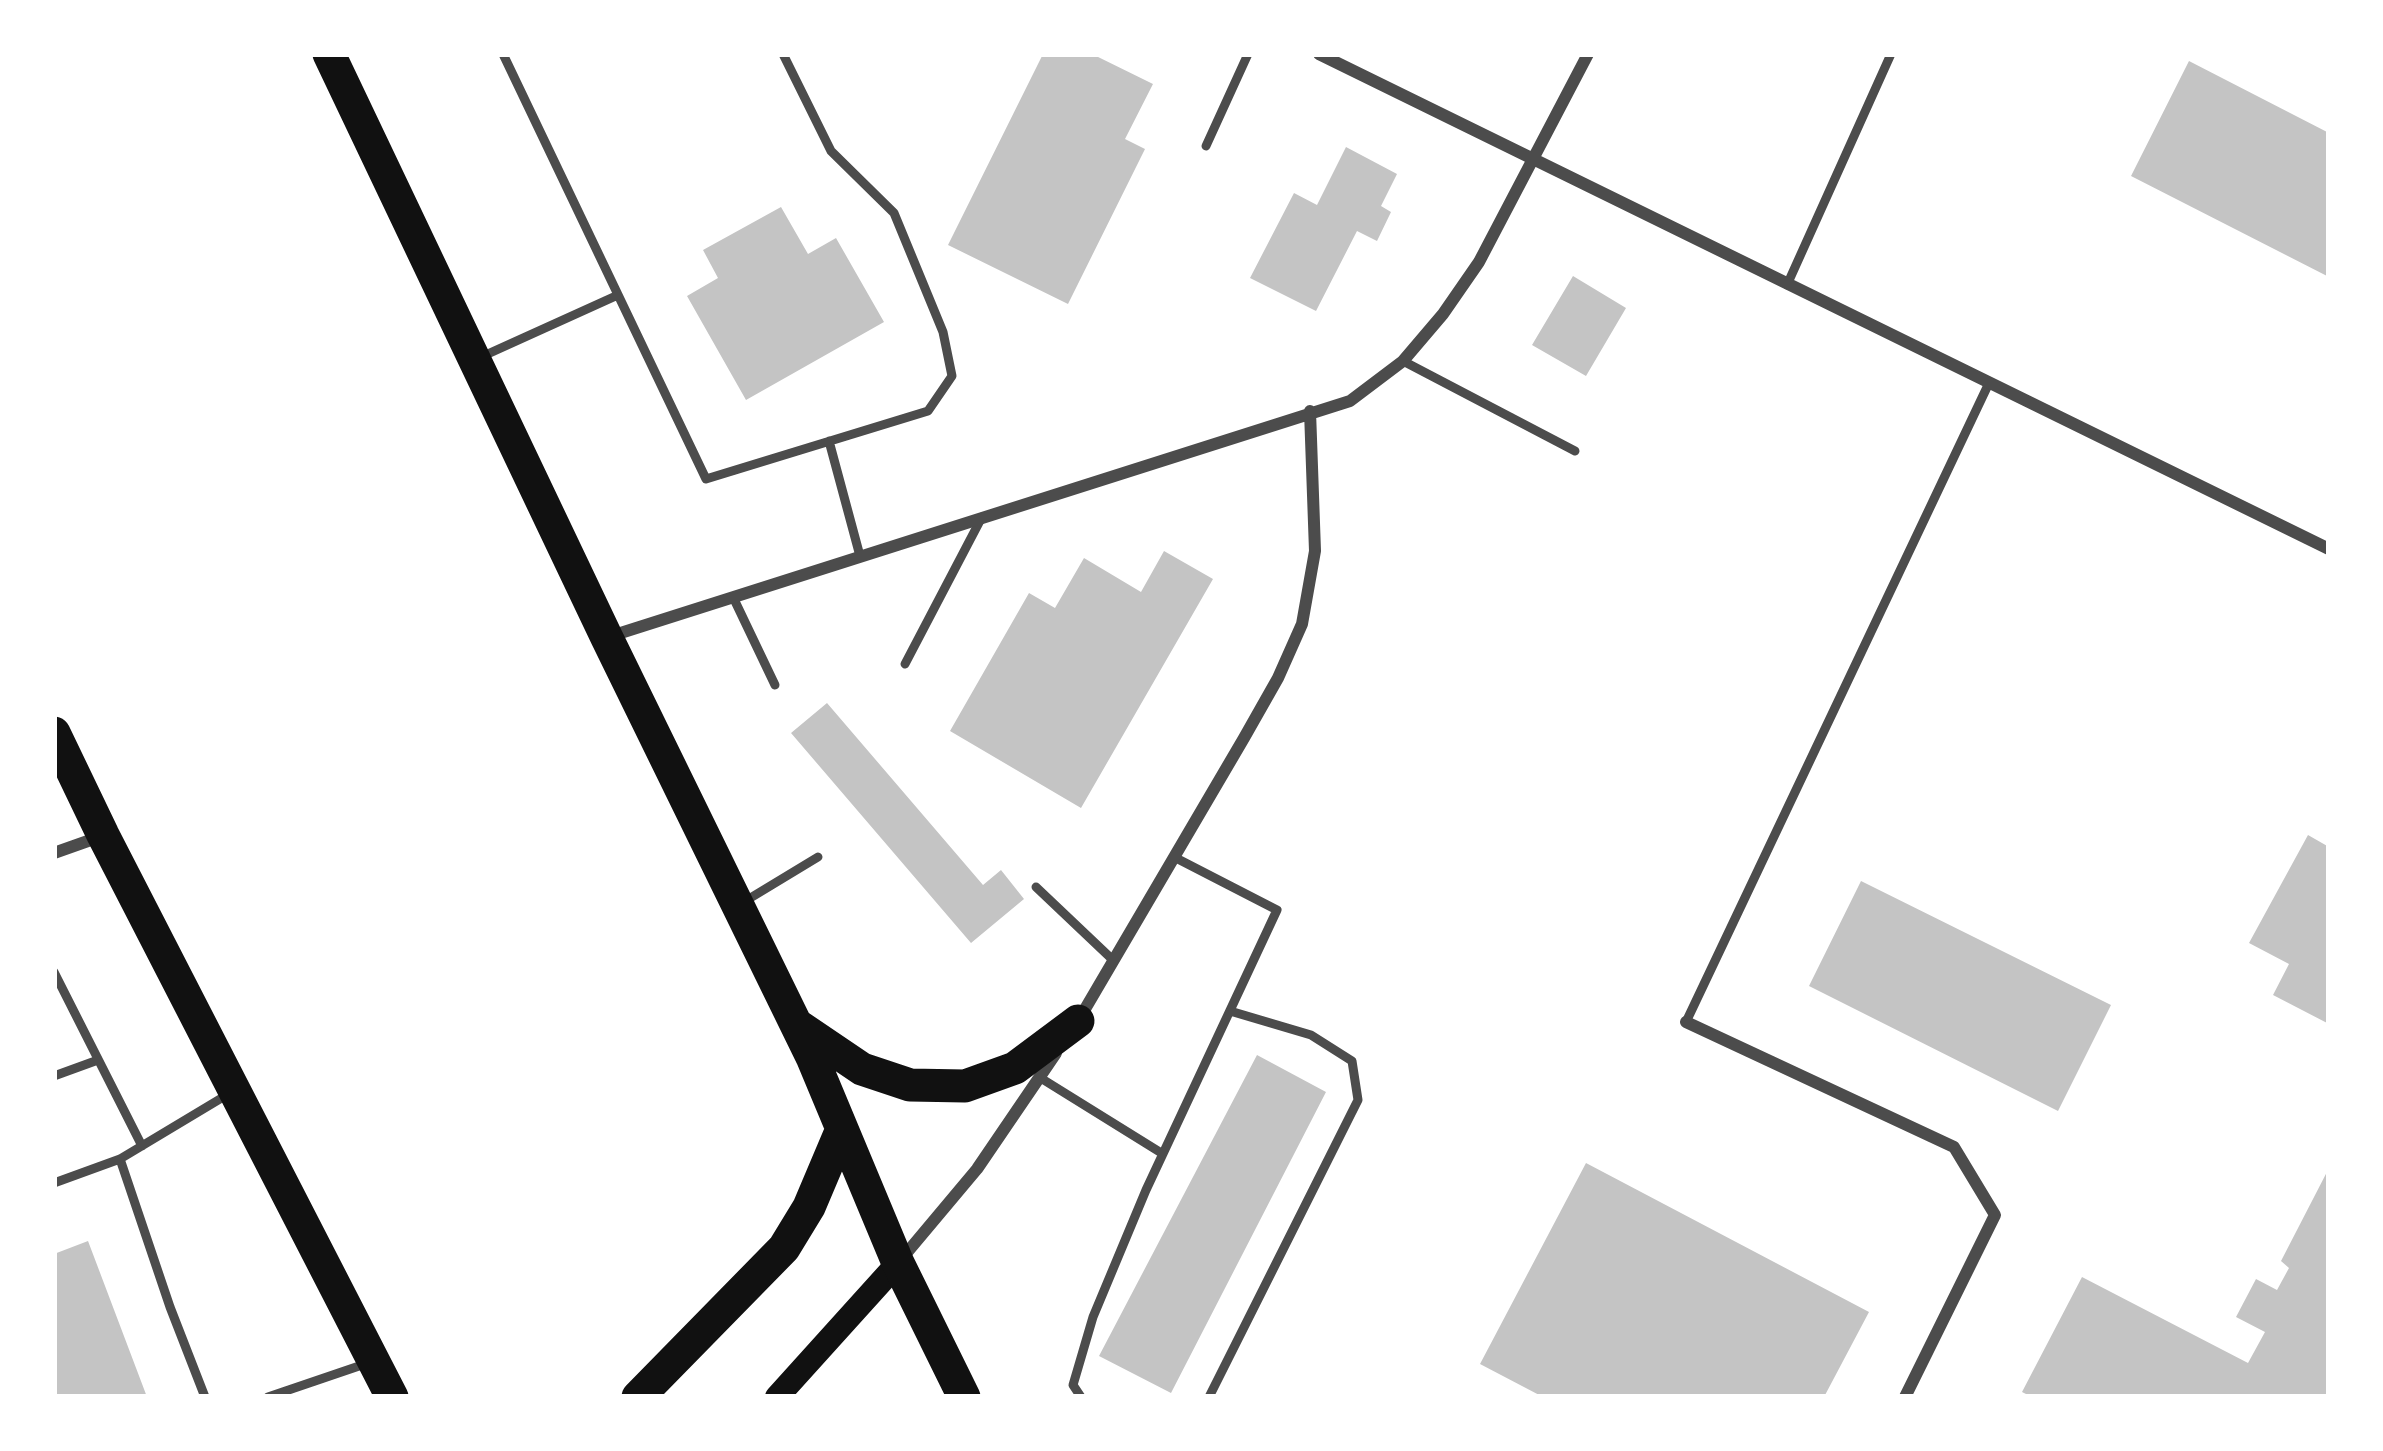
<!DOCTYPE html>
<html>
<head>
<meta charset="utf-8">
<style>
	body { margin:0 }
	#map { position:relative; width:2383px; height:1451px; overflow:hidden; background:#fff; font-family:"Nunito Sans",sans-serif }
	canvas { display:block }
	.frame { position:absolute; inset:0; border:57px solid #fff; pointer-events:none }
</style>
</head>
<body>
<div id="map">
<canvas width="2383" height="1451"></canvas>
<div class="frame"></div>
</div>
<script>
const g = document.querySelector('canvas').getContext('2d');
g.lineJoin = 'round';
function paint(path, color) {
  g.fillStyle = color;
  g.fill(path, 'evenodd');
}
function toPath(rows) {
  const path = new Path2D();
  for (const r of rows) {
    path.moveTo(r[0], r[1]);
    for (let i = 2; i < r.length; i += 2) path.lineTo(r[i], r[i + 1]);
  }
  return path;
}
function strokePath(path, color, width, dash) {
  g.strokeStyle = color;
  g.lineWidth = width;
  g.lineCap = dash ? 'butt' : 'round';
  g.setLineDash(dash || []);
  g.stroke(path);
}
const building = toPath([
	[1043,54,1092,54,1153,84,1125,139,1145,149,1068,304,948,245],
	[2189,61,2329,133,2329,277,2131,176],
	[1346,147,1397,174,1381,206,1391,212,1377,241,1357,231,1316,311,1250,278,1294,193,1317,205],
	[781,207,808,254,836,238,884,322,746,400,687,296,718,278,703,250],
	[1573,276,1626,308,1586,376,1532,345],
	[1164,551,1213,579,1081,808,950,731,1029,593,1055,608,1084,558,1141,592],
	[827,703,983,885,1001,870,1024,899,971,943,791,733],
	[2308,835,2329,847,2329,1024,2273,995,2289,964,2249,943],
	[1861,881,2111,1005,2058,1111,1809,986],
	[1257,1055,1326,1092,1171,1393,1099,1356],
	[1586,1163,1869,1312,1824,1397,1543,1397,1480,1364],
	[2329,1168,2329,1397,2032,1397,2022,1392,2082,1277,2248,1363,2265,1332,2236,1317,2256,1279,2277,1290,2289,1268,2281,1261],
	[88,1241,147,1397,54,1397,54,1254]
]);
const service = toPath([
	[503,54,706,479,928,411,952,376,943,332,894,213,831,151,783,54],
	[1206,146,1248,54],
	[1787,285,1891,54],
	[481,357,618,295],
	[1403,361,1575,451],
	[829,441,860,556],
	[733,597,775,685],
	[905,664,982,517],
	[1036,887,1114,961],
	[742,903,818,857],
	[54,972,142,1146],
	[1686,1022,1989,383],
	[54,1076,98,1060],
	[1039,1077,1163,1154],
	[120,1159,170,1307,205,1397],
	[54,1183,120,1159,230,1093],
	[268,1397,365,1364],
	[1081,1397,1073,1385,1093,1317,1146,1190,1277,910,1174,857],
	[1209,1397,1358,1100,1352,1061,1311,1035,1230,1011]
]);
const minor = toPath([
	[1319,54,2329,549],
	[608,637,1350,401,1403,361,1443,314,1479,262,1588,54],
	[54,853,102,836],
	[1078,1021,1244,738,1278,678,1302,624,1315,551,1310,411],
	[1686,1022,1954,1147,1995,1215,1905,1397],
	[899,1262,977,1169,1056,1053]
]);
const secondary = toPath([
	[777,1397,898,1263]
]);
const trunk = toPath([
	[329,54,607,638,812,1057,898,1263,964,1397],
	[54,733,103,835,392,1397],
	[797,1025,862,1069,910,1085,965,1086,1015,1068,1078,1021],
	[638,1397,784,1248,809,1207,842,1129]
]);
paint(building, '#c4c4c4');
strokePath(service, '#4c4c4c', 9);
strokePath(minor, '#4c4c4c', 12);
strokePath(secondary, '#111', 24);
strokePath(trunk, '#111', 33);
</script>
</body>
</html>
